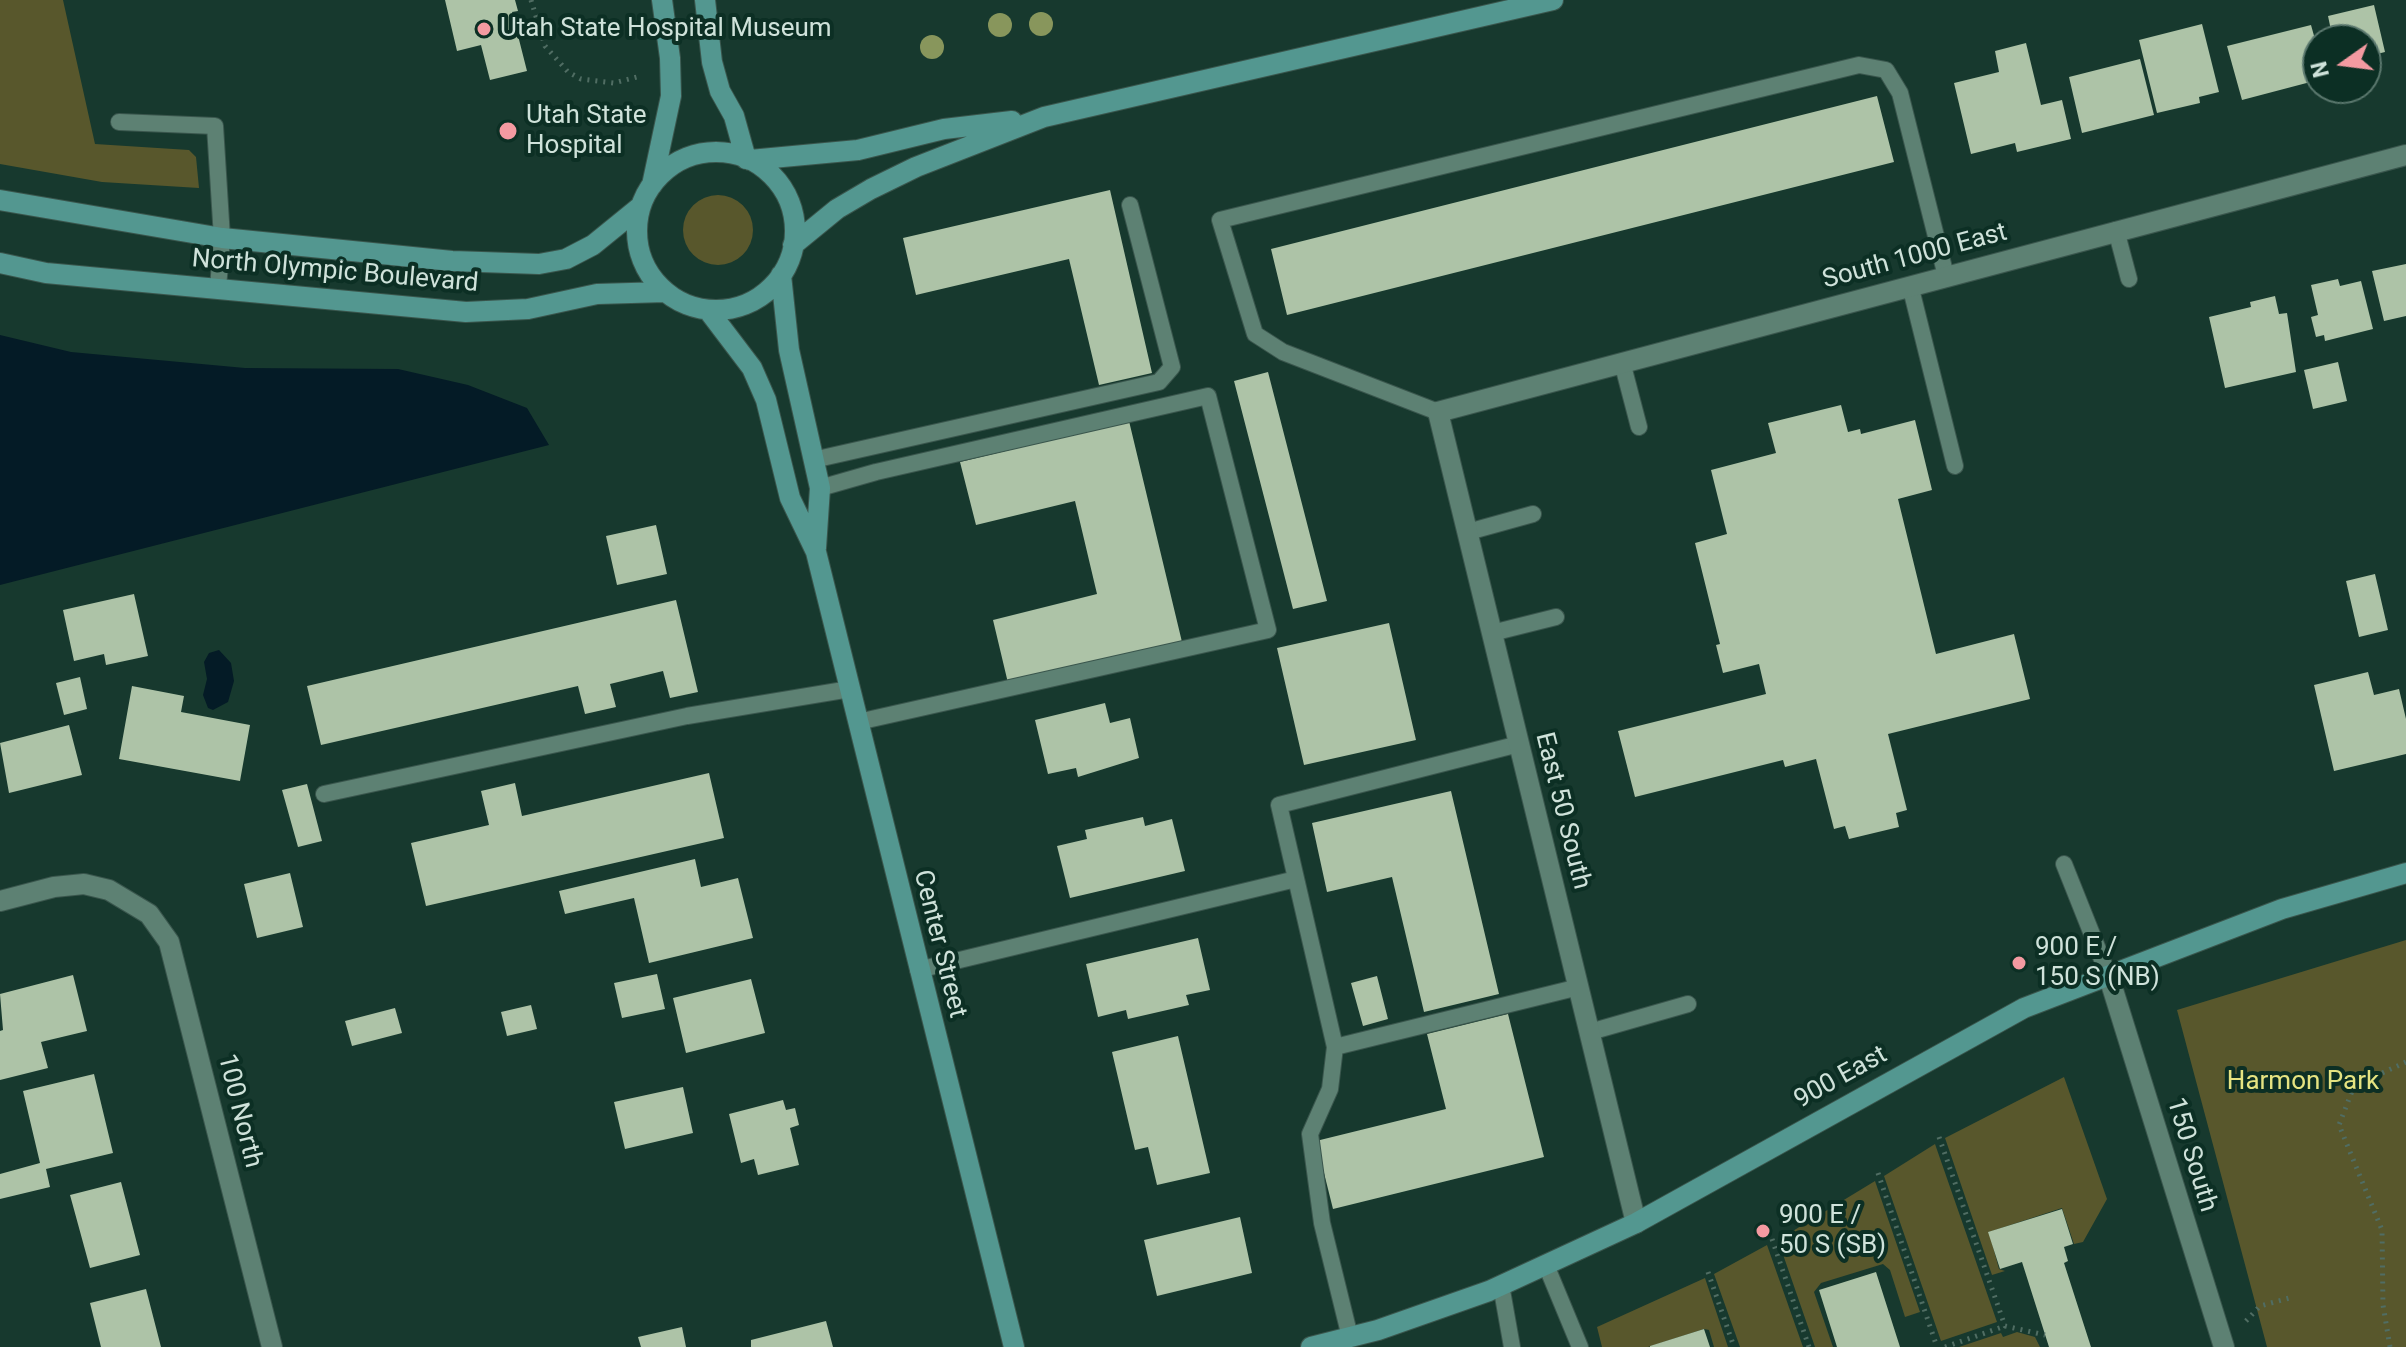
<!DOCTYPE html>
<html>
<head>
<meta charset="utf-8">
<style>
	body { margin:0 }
	#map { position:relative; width:2406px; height:1347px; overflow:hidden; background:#17392e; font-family:Roboto,sans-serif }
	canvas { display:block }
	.north { position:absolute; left:2302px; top:24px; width:80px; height:80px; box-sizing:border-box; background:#0c2f24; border:2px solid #5a776d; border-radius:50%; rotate:256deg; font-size:22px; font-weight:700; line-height:32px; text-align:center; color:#cfe2da }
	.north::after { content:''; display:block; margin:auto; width:28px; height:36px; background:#f49aa1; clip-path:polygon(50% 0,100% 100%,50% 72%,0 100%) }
</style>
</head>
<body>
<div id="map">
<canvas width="2406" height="1347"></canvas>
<div class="north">N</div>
</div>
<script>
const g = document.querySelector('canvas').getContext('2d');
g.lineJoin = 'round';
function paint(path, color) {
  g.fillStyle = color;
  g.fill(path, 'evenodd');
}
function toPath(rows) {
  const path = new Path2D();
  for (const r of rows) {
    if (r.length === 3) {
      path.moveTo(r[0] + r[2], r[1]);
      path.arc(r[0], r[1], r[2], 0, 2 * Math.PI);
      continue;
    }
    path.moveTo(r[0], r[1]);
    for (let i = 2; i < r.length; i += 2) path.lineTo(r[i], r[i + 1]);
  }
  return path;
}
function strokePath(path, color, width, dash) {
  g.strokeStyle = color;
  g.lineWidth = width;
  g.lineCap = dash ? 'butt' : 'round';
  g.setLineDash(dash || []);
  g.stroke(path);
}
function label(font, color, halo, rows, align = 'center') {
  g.font = font + ' Roboto,sans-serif';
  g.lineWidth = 8;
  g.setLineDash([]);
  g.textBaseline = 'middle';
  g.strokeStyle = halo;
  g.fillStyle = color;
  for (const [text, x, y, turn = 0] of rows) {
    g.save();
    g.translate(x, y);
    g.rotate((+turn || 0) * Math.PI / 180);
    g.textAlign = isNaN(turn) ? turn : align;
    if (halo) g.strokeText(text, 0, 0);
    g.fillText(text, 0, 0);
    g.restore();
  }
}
const green = toPath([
	[0,0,63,0,95,144,189,150,196,157,199,188,102,182,0,164],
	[718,230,35],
	[2406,940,2406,1347,2267,1347,2177,1010],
	[2064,1077,2107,1199,2083,1242,2074,1244,2062,1208,1989,1232,1999,1269,2005,1271,1992,1275,1945,1138],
	[1935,1144,1997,1322,1941,1341,1884,1176],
	[1875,1181,1920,1312,1905,1317,1890,1270,1883,1264,1821,1283,1814,1292,1833,1347,1815,1347,1778,1240],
	[1767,1245,1803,1347,1740,1347,1714,1274],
	[1705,1278,1728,1347,1714,1347,1709,1330,1704,1329,1648,1347,1602,1347,1597,1327],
	[2017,1332,2035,1337,2040,1347,1959,1347,2001,1333,2003,1337]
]);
const water = toPath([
	[0,335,71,352,245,368,398,369,468,385,527,408,549,445,0,585],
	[219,650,231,663,234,681,228,702,213,710,208,708,203,695,207,679,204,662,209,653]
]);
const building = toPath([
	[445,0,515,0,518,11,512,12,527,71,490,80,481,45,457,51],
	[2374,5,2385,52,2373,55,2374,62,2366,64,2366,40,2333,40,2328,16],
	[2202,24,2219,92,2199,97,2200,103,2157,113,2139,40],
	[2311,25,2318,50,2318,80,2242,100,2227,46],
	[2026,43,2041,105,2062,100,2071,139,2017,152,2015,143,1971,154,1954,83,1999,72,1995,51],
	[2140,59,2154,115,2082,133,2069,77],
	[1877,96,1894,162,1287,315,1271,249],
	[1110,190,1152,373,1099,385,1069,259,916,295,903,238],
	[2406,264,2406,316,2384,321,2372,271],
	[2338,279,2340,286,2361,281,2373,329,2325,341,2324,335,2316,337,2311,317,2318,315,2311,285],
	[2275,296,2279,314,2287,313,2296,372,2225,388,2209,317,2251,307,2250,302],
	[2338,362,2347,401,2313,409,2304,370],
	[1268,372,1327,601,1293,609,1234,381],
	[1841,405,1848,432,1860,429,1861,434,1915,420,1932,490,1898,499,1936,654,2014,634,2030,699,1888,734,1907,810,1896,813,1899,827,1849,839,1845,826,1834,829,1816,759,1785,767,1783,760,1635,797,1618,731,1766,694,1759,664,1723,673,1716,645,1720,644,1695,543,1727,534,1711,470,1776,453,1768,423],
	[1129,421,1182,642,1008,683,993,620,1097,594,1075,501,976,525,960,462],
	[656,525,667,574,617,585,606,536],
	[2375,574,2388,630,2359,637,2346,581],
	[134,594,148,656,106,665,104,654,74,661,63,610],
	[676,600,698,692,670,698,663,671,610,684,616,707,585,714,578,686,321,745,307,686],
	[1389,623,1416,740,1304,765,1277,648],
	[2368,672,2374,695,2399,689,2406,719,2406,754,2334,771,2314,685],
	[80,677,87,709,64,715,56,683],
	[132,686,184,696,181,712,250,725,240,781,119,759],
	[1105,703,1110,723,1130,718,1139,758,1078,777,1076,768,1048,774,1035,720],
	[69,725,82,775,9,793,0,743],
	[709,773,724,838,426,906,411,843,489,825,481,791,515,783,522,816],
	[307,784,322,841,298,847,282,790],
	[1451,791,1499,994,1424,1012,1392,877,1327,892,1312,823],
	[1143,817,1145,826,1172,819,1185,871,1070,898,1057,846,1087,839,1085,830],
	[695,859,701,887,738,878,753,938,649,963,634,898,565,914,559,891],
	[290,873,303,927,257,938,244,884],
	[1198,938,1210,990,1186,995,1189,1005,1128,1019,1126,1010,1098,1017,1086,964],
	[657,974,665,1009,622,1018,614,983],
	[73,975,87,1031,41,1042,48,1068,0,1080,0,1031,3,1030,0,994],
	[1377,976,1388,1019,1363,1026,1351,983],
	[751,979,765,1033,686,1053,673,998],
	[531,1005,537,1029,507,1036,501,1012],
	[395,1008,402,1033,352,1046,345,1021],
	[1508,1014,1544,1157,1333,1209,1316,1141,1446,1109,1427,1034],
	[1178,1036,1210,1173,1157,1185,1148,1147,1135,1150,1112,1052],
	[94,1074,113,1153,46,1169,50,1187,0,1199,0,1174,40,1163,23,1091],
	[683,1087,693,1133,625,1149,614,1102],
	[783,1100,786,1110,795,1108,799,1125,790,1128,799,1165,758,1175,754,1159,741,1163,729,1114],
	[121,1182,140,1255,90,1268,70,1195],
	[2062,1209,2073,1244,2064,1247,2068,1261,2064,1263,2091,1347,2049,1347,2022,1262,2000,1269,1988,1232],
	[1240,1217,1252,1273,1157,1296,1144,1240],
	[1876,1272,1900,1347,1837,1347,1819,1290],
	[146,1289,161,1347,101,1347,90,1303],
	[826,1321,833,1347,751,1347,751,1340],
	[682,1327,686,1347,641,1347,638,1337],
	[1704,1329,1710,1347,1650,1347,1650,1346]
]);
const path = toPath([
	[531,0,545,46,568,72,581,79,614,83,641,76],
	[1939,1137,2005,1326,2045,1335],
	[1878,1173,1937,1347],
	[1772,1239,1809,1347],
	[1708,1272,1734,1347],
	[2246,1321,2260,1306,2293,1297],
	[1945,1347,2005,1326],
	[2390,1347,2383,1305,2382,1230,2339,1125,2354,1086,2406,1062]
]);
const lane = toPath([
	[119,122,215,126,222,238,218,288],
	[2116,230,2129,279],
	[1910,285,1955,466],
	[1622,362,1639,427],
	[1438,412,1283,352,1255,334,1220,220,1859,65,1886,70,1900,93,1946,276],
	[813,460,1159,382,1172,367,1130,205],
	[820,488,876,472,1208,396,1268,630,858,722],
	[1468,532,1533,514],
	[1492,633,1556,617],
	[1519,744,1279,805,1335,1047,1579,987],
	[324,794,687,716,850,689],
	[2064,864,2109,977],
	[918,970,1296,879],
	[1590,1032,1688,1004],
	[1335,1047,1330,1089,1310,1134,1322,1223,1350,1337],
	[1546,1265,1580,1347],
	[1501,1285,1512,1347]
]);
const street = toPath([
	[0,901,54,887,84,884,109,890,149,914,169,942,272,1347],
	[2109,977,2224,1347],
	[1636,1223,1438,412,2406,155]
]);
const secondary = toPath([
	[705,0,712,62,720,91,734,116,746,159],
	[716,231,79],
	[750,160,858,150,944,129,1012,121],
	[652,185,671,96,670,58,662,0],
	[0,200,222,238,452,261,539,264,566,259,593,245,641,206],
	[793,245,837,209,871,189,916,167,1044,117,1553,0],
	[0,263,46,273,466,312,528,309,597,294,665,292],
	[781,275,789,350,820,488,816,548],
	[708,310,752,368,766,400,790,498,816,552,1014,1347],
	[1311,1347,1378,1330,1489,1291,1636,1223,2024,1008,2282,909,2406,873]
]);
const trees = [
	[1041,24],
	[1000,25],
	[932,47]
];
const markers = [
	[484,29,8,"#f49aa1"],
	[508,131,10,"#f49aa1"],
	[2019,963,8,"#f49aa1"],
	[1763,1231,8,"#f49aa1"]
];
const poiNames = [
	["Utah State Hospital Museum",500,29],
	["Utah State",526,116],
	["Hospital",526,146],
	["900 E /",2035,948],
	["150 S (NB)",2035,978],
	["900 E /",1779,1216],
	["50 S (SB)",1779,1246]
];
const streetNames = [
	["South 1000 East",1915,257,-15],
	["North Olympic Boulevard",335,272,5],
	["East 50 South",1562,811,76],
	["Center Street",939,944,76],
	["900 East",1841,1078,-29],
	["100 North",239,1111,76],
	["150 South",2191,1155,73]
];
const parkNames = [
	["Harmon Park",2303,1082]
];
paint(green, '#58572c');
paint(water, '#041b26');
paint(building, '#adc3a7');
strokePath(lane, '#3a564d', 18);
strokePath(street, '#3a564d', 22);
strokePath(secondary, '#3a564d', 22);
strokePath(path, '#506d63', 5, [2, 6]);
strokePath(lane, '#5d8173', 16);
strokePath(street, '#5d8173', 20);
strokePath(secondary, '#539790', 20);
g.fillStyle = '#88965c';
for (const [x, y] of trees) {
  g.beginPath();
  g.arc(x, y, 12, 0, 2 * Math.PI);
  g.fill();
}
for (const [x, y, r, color] of markers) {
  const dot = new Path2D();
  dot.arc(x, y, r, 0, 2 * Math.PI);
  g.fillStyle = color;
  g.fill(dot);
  strokePath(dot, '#0c2f24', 3);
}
label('26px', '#cfe2da', '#0c2f24', poiNames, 'left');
label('26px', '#cfe2da', '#0c2f24', streetNames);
label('26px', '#e5e381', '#0c2f24', parkNames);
</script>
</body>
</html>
